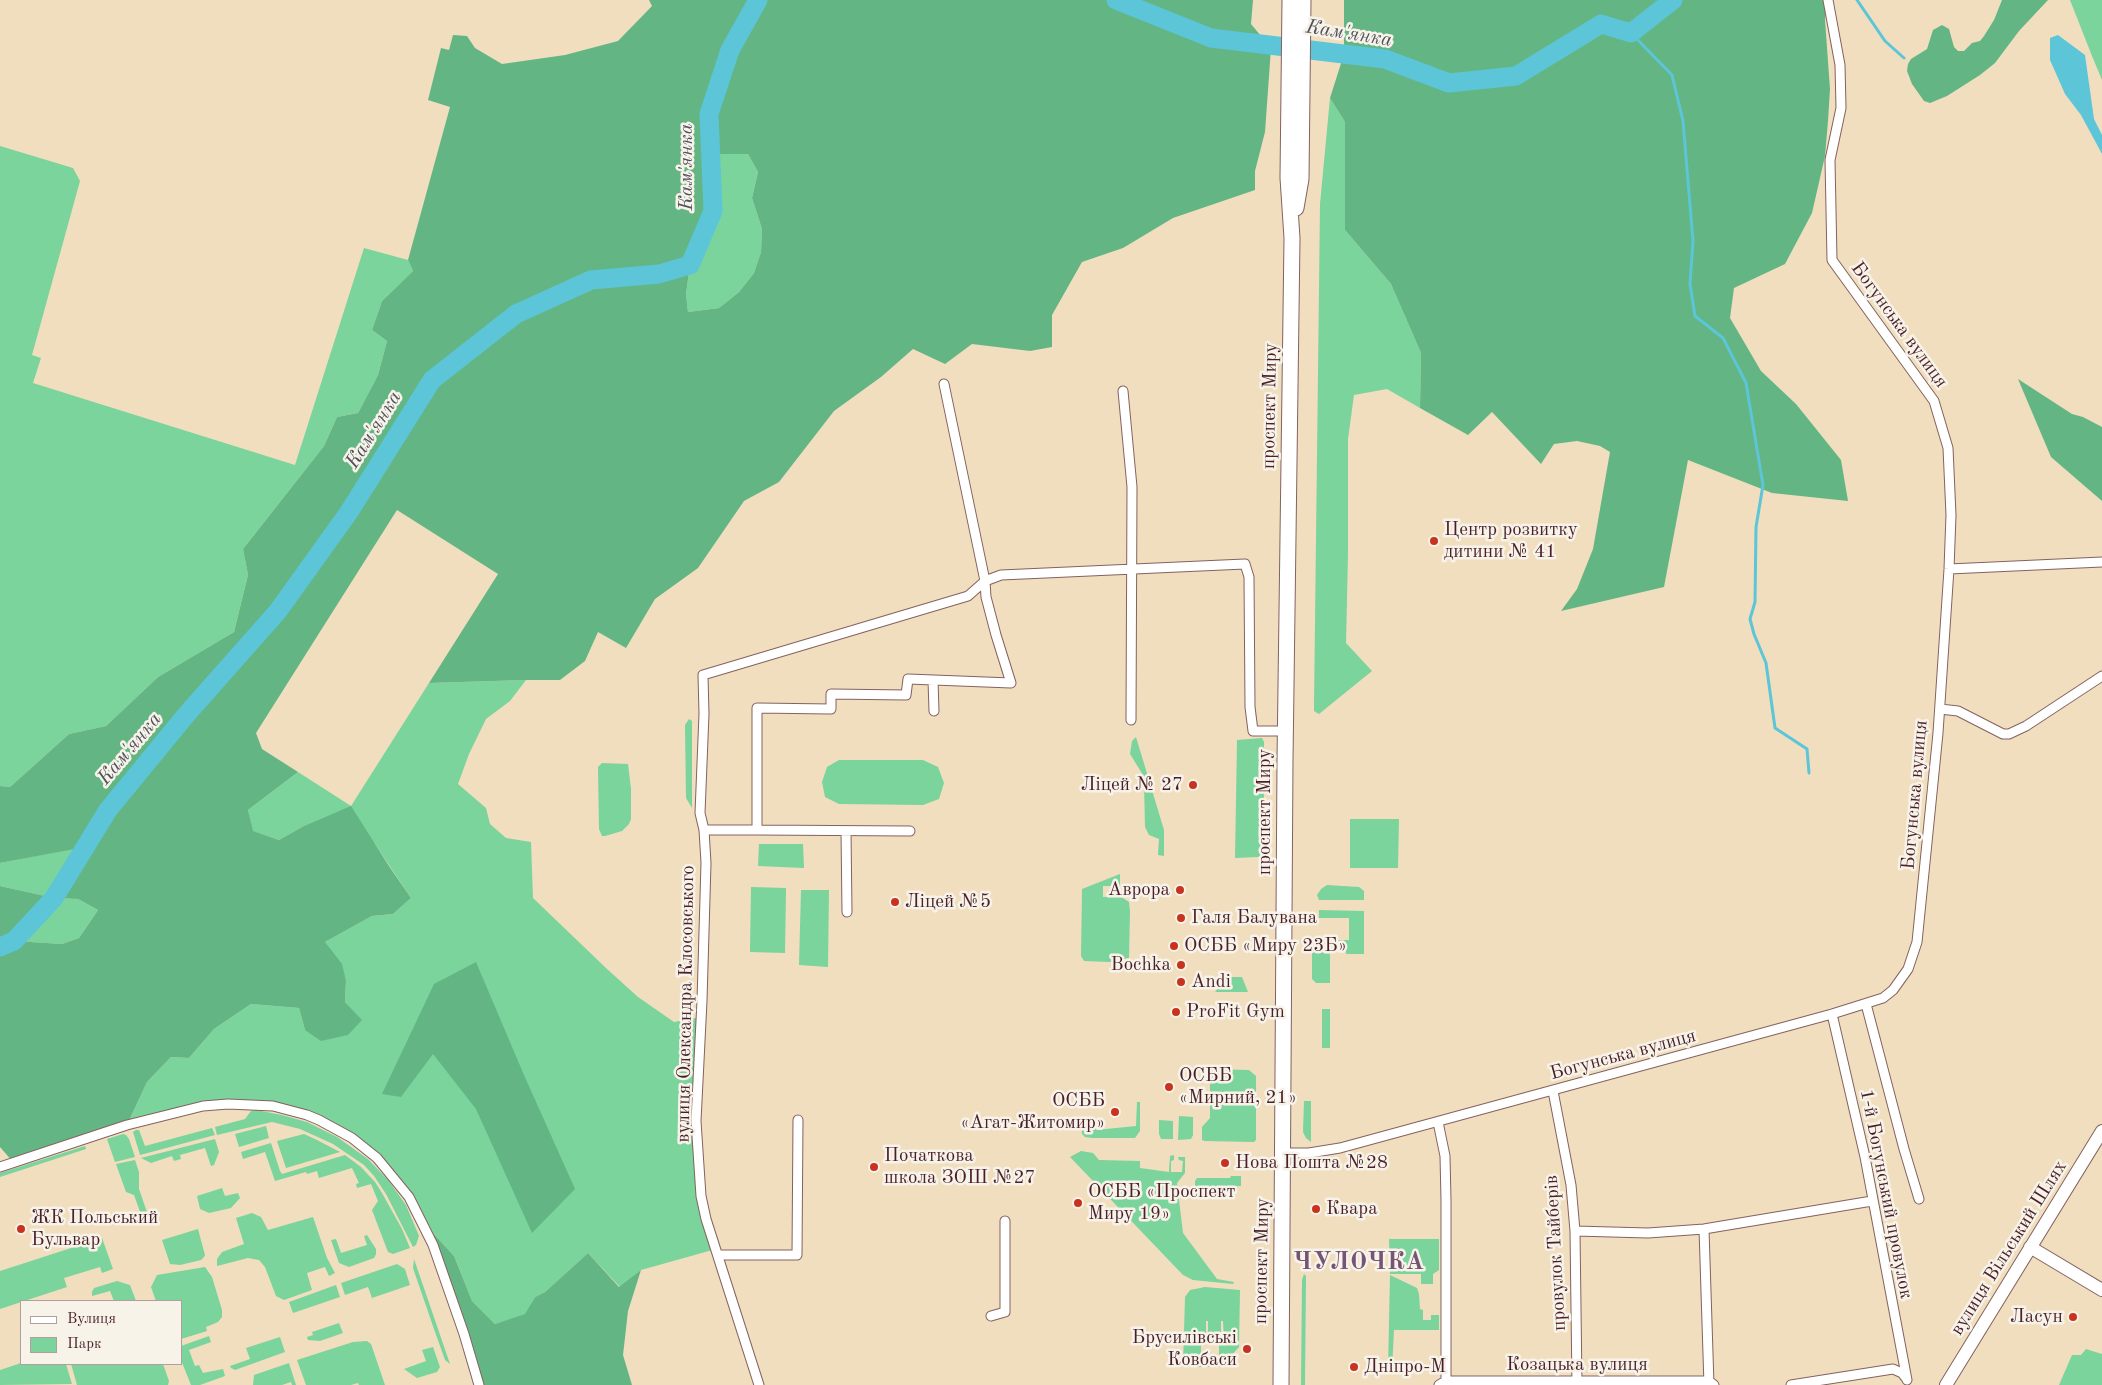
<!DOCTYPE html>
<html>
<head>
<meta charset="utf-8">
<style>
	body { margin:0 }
	#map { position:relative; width:2102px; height:1385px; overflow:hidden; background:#f0debf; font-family:"Old Standard TT",serif }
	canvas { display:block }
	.legend { position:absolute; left:20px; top:1300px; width:162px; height:65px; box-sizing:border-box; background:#f7f3e8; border:1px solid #b29e9c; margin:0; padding:6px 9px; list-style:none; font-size:15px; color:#4a1f2b }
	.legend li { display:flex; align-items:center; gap:10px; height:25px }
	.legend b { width:25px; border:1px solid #b29e9c }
</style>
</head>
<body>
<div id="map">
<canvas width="2102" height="1385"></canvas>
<ul class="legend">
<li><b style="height:6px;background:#fff"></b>Вулиця</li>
<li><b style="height:14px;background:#7ad49b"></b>Парк</li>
</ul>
</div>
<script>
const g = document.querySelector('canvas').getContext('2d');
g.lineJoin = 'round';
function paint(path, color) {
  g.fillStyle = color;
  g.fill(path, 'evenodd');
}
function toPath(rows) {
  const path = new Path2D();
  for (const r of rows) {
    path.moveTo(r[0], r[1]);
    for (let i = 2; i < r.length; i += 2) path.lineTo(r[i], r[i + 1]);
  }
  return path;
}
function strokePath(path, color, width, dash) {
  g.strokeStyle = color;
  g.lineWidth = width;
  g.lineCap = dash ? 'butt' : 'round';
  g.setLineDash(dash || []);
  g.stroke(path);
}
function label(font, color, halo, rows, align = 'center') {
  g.font = font + ' "Old Standard TT",serif';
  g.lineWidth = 5;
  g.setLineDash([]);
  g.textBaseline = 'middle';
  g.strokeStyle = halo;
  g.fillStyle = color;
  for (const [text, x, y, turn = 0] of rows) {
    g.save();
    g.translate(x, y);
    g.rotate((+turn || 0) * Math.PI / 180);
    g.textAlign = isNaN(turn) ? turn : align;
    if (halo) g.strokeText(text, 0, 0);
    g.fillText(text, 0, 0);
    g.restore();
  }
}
const green = toPath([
	[2070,0,2102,0,2102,80,2092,56],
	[1330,98,1345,122,1345,230,1391,284,1421,353,1420,408,1387,389,1354,395,1348,439,1348,554,1346,643,1372,671,1319,714,1314,711,1314,706,1320,204],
	[0,146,73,168,80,181,32,355,41,358,33,383,295,465,364,248,408,260,413,271,382,301,372,330,387,341,378,375,358,413,337,417,324,446,243,549,248,575,234,632,158,677,106,726,69,734,10,787,0,786],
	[711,154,748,154,758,172,752,198,762,229,761,252,754,273,739,292,719,308,688,312,686,294,690,265,713,211],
	[526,680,510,701,486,719,469,754,458,784,486,808,490,824,506,838,531,842,533,898,607,969,638,997,674,1022,700,1017,696,1121,701,1195,716,1249,641,1270,620,1287,588,1253,545,1292,535,1297,525,1315,495,1324,472,1301,454,1256,420,1219,377,1158,307,1115,228,1104,127,1125,147,1082,171,1057,189,1058,214,1029,251,1004,299,1008,305,1030,361,1020,345,1002,346,981,325,942,372,916,393,914,411,898,375,844,302,827,279,840,252,831,248,810,298,772,351,806,429,683],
	[689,719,692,721,692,808,686,798,685,725],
	[1136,737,1164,830,1164,856,1158,855,1159,839,1149,835,1145,827,1144,783,1143,775,1130,754,1132,741],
	[1262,738,1264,742,1264,853,1258,857,1235,858,1237,740],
	[839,760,923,760,938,767,944,783,939,799,923,805,839,804,825,797,822,782,827,767],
	[602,763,628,764,631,789,631,819,629,824,622,831,605,836,602,836,599,829,598,767],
	[1350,819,1399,819,1398,868,1350,868],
	[759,844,803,844,804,868,758,866],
	[86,846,54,898,78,899,98,910,79,938,62,944,14,941,53,898,0,886,0,863],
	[1120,874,1120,886,1103,886,1103,897,1120,896,1129,902,1130,911,1129,958,1109,962,1084,961,1081,956,1082,889],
	[1327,885,1359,887,1364,891,1364,900,1319,900,1317,895,1321,889],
	[751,887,786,888,785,953,750,952],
	[801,890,829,890,828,967,799,965],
	[1319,910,1364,911,1364,954,1346,954,1346,947,1336,947,1336,940,1349,940,1349,918,1319,918],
	[1312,951,1330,952,1330,983,1316,983,1312,979],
	[1228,977,1242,977,1248,992,1215,992],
	[1322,1009,1330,1009,1330,1048,1322,1048],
	[1203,1069,1249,1070,1256,1076,1256,1140,1254,1142,1205,1141,1202,1140,1202,1127,1210,1118,1210,1081,1203,1074],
	[1304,1101,1311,1101,1311,1142,1306,1138,1303,1132],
	[1137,1102,1140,1102,1140,1131,1135,1138,1092,1138,1085,1137,1082,1134,1081,1120,1087,1120,1087,1128,1096,1128,1096,1130,1136,1126],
	[256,1110,282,1115,307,1122,337,1137,368,1159,388,1180,406,1205,419,1236,416,1245,413,1247,386,1194,374,1176,364,1165,333,1144,300,1129,272,1122,217,1135,215,1127,245,1119,251,1111],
	[1179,1116,1193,1117,1193,1135,1191,1139,1178,1140],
	[1159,1120,1173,1121,1173,1139,1161,1139,1159,1134],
	[266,1126,269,1138,239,1147,235,1134],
	[212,1128,215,1135,140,1155,133,1132,136,1130,139,1130,145,1146],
	[123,1134,126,1135,129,1139,135,1157,115,1162,107,1139],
	[304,1134,317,1140,340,1152,286,1168,277,1141],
	[215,1139,219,1152,214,1165,211,1166,205,1148,180,1155,181,1159,174,1161,172,1156,151,1163,141,1158],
	[271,1143,280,1171,282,1174,345,1155,361,1167,375,1182,382,1193,402,1229,410,1248,393,1254,388,1252,372,1210,378,1201,371,1184,357,1188,356,1184,359,1183,352,1168,319,1178,317,1171,307,1174,306,1172,275,1181,265,1152,243,1159,241,1152],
	[85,1146,86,1149,0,1177,0,1173],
	[1081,1151,1093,1153,1099,1160,1140,1161,1140,1168,1169,1172,1170,1156,1174,1155,1174,1160,1171,1161,1171,1172,1182,1172,1183,1161,1179,1160,1178,1157,1185,1157,1185,1173,1177,1183,1183,1233,1217,1279,1234,1282,1233,1284,1193,1280,1183,1275,1070,1157],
	[135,1160,139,1172,139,1189,148,1215,142,1217,134,1195,126,1192,116,1164],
	[1231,1176,1241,1176,1241,1186,1195,1188,1195,1181,1197,1178,1230,1178],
	[222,1188,225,1196,238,1193,240,1198,231,1208,209,1213,200,1209,197,1196],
	[252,1213,261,1217,268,1230,313,1217,327,1258,335,1273,329,1276,325,1267,307,1273,312,1290,284,1300,276,1296,265,1267,259,1260,248,1258,217,1266,217,1259,222,1252,244,1244,236,1218],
	[198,1229,205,1255,204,1257,201,1260,180,1265,170,1264,162,1240],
	[367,1235,376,1249,376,1254,374,1258,349,1267,339,1263,331,1240,336,1239,341,1253,367,1245,364,1236],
	[102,1238,113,1269,102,1273,100,1267,64,1278,67,1287,0,1309,0,1271],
	[1389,1239,1439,1239,1439,1270,1433,1274,1433,1284,1421,1284,1421,1274,1390,1274],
	[414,1259,450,1364,445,1360,434,1329,413,1268],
	[397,1264,405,1269,410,1285,372,1298,368,1287,345,1295,341,1283],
	[205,1267,212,1277,222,1310,222,1317,218,1322,206,1327,207,1331,181,1339,181,1301,156,1301,151,1287,157,1275],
	[1304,1274,1306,1276,1305,1385,1301,1385,1302,1280],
	[1390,1275,1417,1288,1419,1294,1420,1309,1423,1310,1423,1320,1431,1320,1431,1315,1439,1315,1439,1330,1394,1330,1392,1370,1388,1370],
	[117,1281,130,1285,136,1301,114,1301,110,1291,92,1296,92,1292,94,1288],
	[336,1285,340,1297,293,1313,289,1302],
	[1205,1287,1240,1290,1239,1347,1221,1367,1183,1367,1185,1297,1190,1290],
	[1206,1321,1208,1321,1208,1336,1221,1336,1221,1321,1223,1321,1224,1338,1219,1339,1219,1357,1201,1358,1201,1336,1206,1336],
	[339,1323,343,1333,320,1341,308,1340,307,1337,313,1335,312,1332],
	[209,1336,211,1342,189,1350,195,1366,199,1365,203,1373,223,1369,225,1376,200,1385,191,1385,181,1360,181,1346],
	[280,1337,285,1352,235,1370,231,1368,230,1366,250,1359,246,1348],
	[367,1341,371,1344,385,1385,359,1385,358,1383,351,1385,306,1385,297,1360,353,1342],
	[433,1347,440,1367,437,1372,417,1378,404,1369,426,1361,422,1350],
	[2086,1349,2102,1354,2102,1385,2059,1385,2072,1355,2081,1355],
	[21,1363,66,1364,72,1384,0,1385,0,1370],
	[289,1363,296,1385,292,1385,291,1382,282,1385,253,1385,254,1375],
	[71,1364,163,1364,169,1381,168,1385,77,1385]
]);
const forest = toPath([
	[649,0,1253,0,1251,24,1271,48,1265,132,1255,171,1255,190,1173,218,1123,248,1082,262,1052,315,1052,347,1030,351,972,344,945,364,913,349,881,377,834,411,779,482,744,501,698,568,655,599,626,648,598,632,585,661,560,680,526,680,429,683,498,574,397,510,256,733,262,749,298,772,248,810,253,831,279,840,302,827,351,806,389,866,411,898,393,914,372,916,325,942,342,964,346,981,345,1002,362,1020,348,1035,321,1041,305,1030,299,1008,251,1004,214,1029,189,1058,171,1057,147,1082,127,1125,13,1162,0,1147,0,886,54,898,85,847,0,863,0,786,10,787,69,734,106,726,158,677,234,632,248,575,243,549,324,446,337,417,358,413,378,375,387,341,372,330,382,301,413,271,408,260,450,107,428,100,441,48,449,50,453,35,467,36,475,48,502,64,565,55,618,41,652,6],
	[711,154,748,154,758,172,752,198,762,229,761,252,754,273,739,292,719,308,688,312,686,294,690,265,713,211],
	[54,898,78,899,98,910,79,938,62,944,15,941],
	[1344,0,1827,0,1825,20,1830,89,1828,121,1825,156,1812,213,1785,264,1734,288,1730,318,1761,371,1796,404,1841,460,1848,501,1772,493,1688,460,1664,587,1561,611,1577,589,1593,549,1610,452,1600,446,1577,441,1554,444,1541,464,1492,412,1468,435,1420,408,1421,353,1391,284,1345,230,1345,122,1330,98,1344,54],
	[2002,0,2048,0,2019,31,1995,63,1980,75,1947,96,1930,103,1924,101,1912,84,1907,71,1908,64,1911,59,1927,49,1933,30,1942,25,1949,29,1954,47,1958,51,1964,51,1972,43,1980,41,1984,36,1994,20],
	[2018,379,2072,414,2083,417,2102,427,2102,501,2051,457],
	[476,962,524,1075,575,1189,532,1233,476,1109,433,1054,401,1097,382,1094,434,984],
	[420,1219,454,1256,472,1301,495,1324,525,1314,535,1297,545,1292,588,1253,619,1287,641,1270,628,1311,623,1355,632,1385,479,1385]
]);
const water = toPath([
	[2058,35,2085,55,2094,119,2102,135,2102,154,2081,115,2065,94,2050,60,2050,38]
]);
const stream = toPath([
	[1857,0,1885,41,1904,58],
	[1631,33,1672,75,1683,121,1693,241,1690,284,1695,316,1723,338,1746,383,1763,485,1756,527,1755,602,1750,619,1754,634,1766,663,1775,728,1807,749,1809,773]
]);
const river = toPath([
	[1116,0,1211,38,1385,59,1449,83,1516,76,1601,24,1631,33,1673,0],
	[0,947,14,941,54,898,108,810,186,715,278,611,349,512,432,380,516,314,591,280,659,274,690,265,713,211,709,114,730,50,758,0]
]);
const street = toPath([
	[1123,391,1132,487,1131,720],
	[1949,569,2102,562],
	[933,680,934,711],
	[1940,709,1958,711,2003,734,2009,734,2026,726,2102,676],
	[1253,731,1286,731],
	[704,830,757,830,757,708,831,709,831,694,906,695,908,679,1011,683,996,635,986,597,985,581,944,384],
	[757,830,910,831],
	[846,831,847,912],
	[1866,1004,1904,1149,1919,1199],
	[1832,1014,1865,1157,1907,1380],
	[1553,1091,1571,1185,1575,1231,1577,1385],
	[1438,1122,1445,1156,1446,1200,1446,1385],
	[1283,1153,1309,1153,1340,1148,1832,1014,1883,998,1893,990,1908,969,1917,942,1938,733,1949,569,1951,515,1948,448,1934,401,1832,260,1830,160,1841,108,1840,65,1828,0],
	[0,1167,127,1125,203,1106,228,1104,273,1106,307,1115,319,1120,352,1138,377,1158,409,1197,433,1245,464,1334,479,1385],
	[1704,1229,1709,1385],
	[1575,1231,1648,1233,1704,1229,1872,1201],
	[718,1255,797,1255,798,1120],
	[991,1316,1005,1312,1005,1221],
	[759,1385,706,1219,701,1196,696,1121,702,1001,706,863,704,830,700,813,704,714,703,675,968,596,985,581,1001,575,1245,564,1249,577,1250,707,1253,731],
	[1439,1385,1446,1381,1709,1381,1714,1385],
	[1791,1385,1893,1369,1902,1373,1906,1378]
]);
const secondary = toPath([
	[2030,1247,2102,1290],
	[1946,1385,2102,1131]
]);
const primary = toPath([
	[1296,208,1301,179,1303,0],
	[1281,1385,1285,760,1292,238,1288,178,1290,0]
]);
const markers = [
	[1434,541,5,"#c8321e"],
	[1193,785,5,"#c8321e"],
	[1180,890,5,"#c8321e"],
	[895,902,5,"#c8321e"],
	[1181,918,5,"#c8321e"],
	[1174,946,5,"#c8321e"],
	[1181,965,5,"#c8321e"],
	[1181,982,5,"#c8321e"],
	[1176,1012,5,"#c8321e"],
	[1169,1087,5,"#c8321e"],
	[1115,1112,5,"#c8321e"],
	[1225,1163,5,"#c8321e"],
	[874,1167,5,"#c8321e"],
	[1078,1203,5,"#c8321e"],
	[1316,1209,5,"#c8321e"],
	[21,1229,5,"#c8321e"],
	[2073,1317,5,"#c8321e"],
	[1247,1349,5,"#c8321e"],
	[1354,1367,5,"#c8321e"]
];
const streetNames = [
	["Богунська вулиця",1899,325,54],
	["проспект Миру",1270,406,-89],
	["Богунська вулиця",1915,795,-85],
	["проспект Миру",1265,812,-90],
	["вулиця Олександра Клосовського",686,1004,-89],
	["Богунська вулиця",1623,1055,-15],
	["1-й Богунський провулок",1886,1194,79],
	["вулиця Вільський Шлях",2009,1248,-58],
	["провулок Тайберів",1556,1253,-93],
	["проспект Миру",1262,1261,-89],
	["Козацька вулиця",1577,1365]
];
const poiNames = [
	["Центр розвитку",1444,530],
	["дитини № 41",1444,552],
	["Ліцей № 27",1183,785,"right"],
	["Аврора",1170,890,"right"],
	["Ліцей №5",905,902],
	["Галя Балувана",1191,918],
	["ОСББ «Миру 23Б»",1184,946],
	["Bochka",1171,965,"right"],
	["Andi",1191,982],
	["ProFit Gym",1186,1012],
	["ОСББ",1179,1076],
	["«Мирний, 21»",1179,1098],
	["ОСББ",1105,1101,"right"],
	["«Агат-Житомир»",1105,1123,"right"],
	["Початкова",884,1156],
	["школа ЗОШ №27",884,1178],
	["Нова Пошта №28",1235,1163],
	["ОСББ «Проспект",1088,1192],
	["Миру 19»",1088,1214],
	["Квара",1326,1209],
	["ЖК Польський",31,1218],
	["Бульвар",31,1240],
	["Ласун",2063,1317,"right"],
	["Брусилівські",1237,1338,"right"],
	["Ковбаси",1237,1360,"right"],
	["Дніпро-М",1364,1367]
];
const waterNames = [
	["Кам'янка",1349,34,9],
	["Кам'янка",687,167,-90],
	["Кам'янка",374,430,-58],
	["Кам'янка",130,749,-50]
];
const districtNames = [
	["ЧУЛОЧКА",1359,1263]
];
paint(green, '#7ad49b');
paint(forest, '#63b683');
paint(water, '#5cc5d8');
strokePath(stream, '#5cc5d8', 3);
strokePath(river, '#5cc5d8', 19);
strokePath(street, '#84625f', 11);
strokePath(secondary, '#84625f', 14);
strokePath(primary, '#84625f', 17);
strokePath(street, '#fff', 9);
strokePath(secondary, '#fff', 12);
strokePath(primary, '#fff', 15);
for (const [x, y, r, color] of markers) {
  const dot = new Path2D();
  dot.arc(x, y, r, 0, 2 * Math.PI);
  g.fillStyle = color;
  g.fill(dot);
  strokePath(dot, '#f7f3e8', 2);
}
label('19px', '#4a1f2b', '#f7f3e8', streetNames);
label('19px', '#4a1f2b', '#f7f3e8', poiNames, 'left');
label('italic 20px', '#4f515f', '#f7f3e8', waterNames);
g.letterSpacing = '1px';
label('bold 24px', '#765475', '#f7f3e8', districtNames);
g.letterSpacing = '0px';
</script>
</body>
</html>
